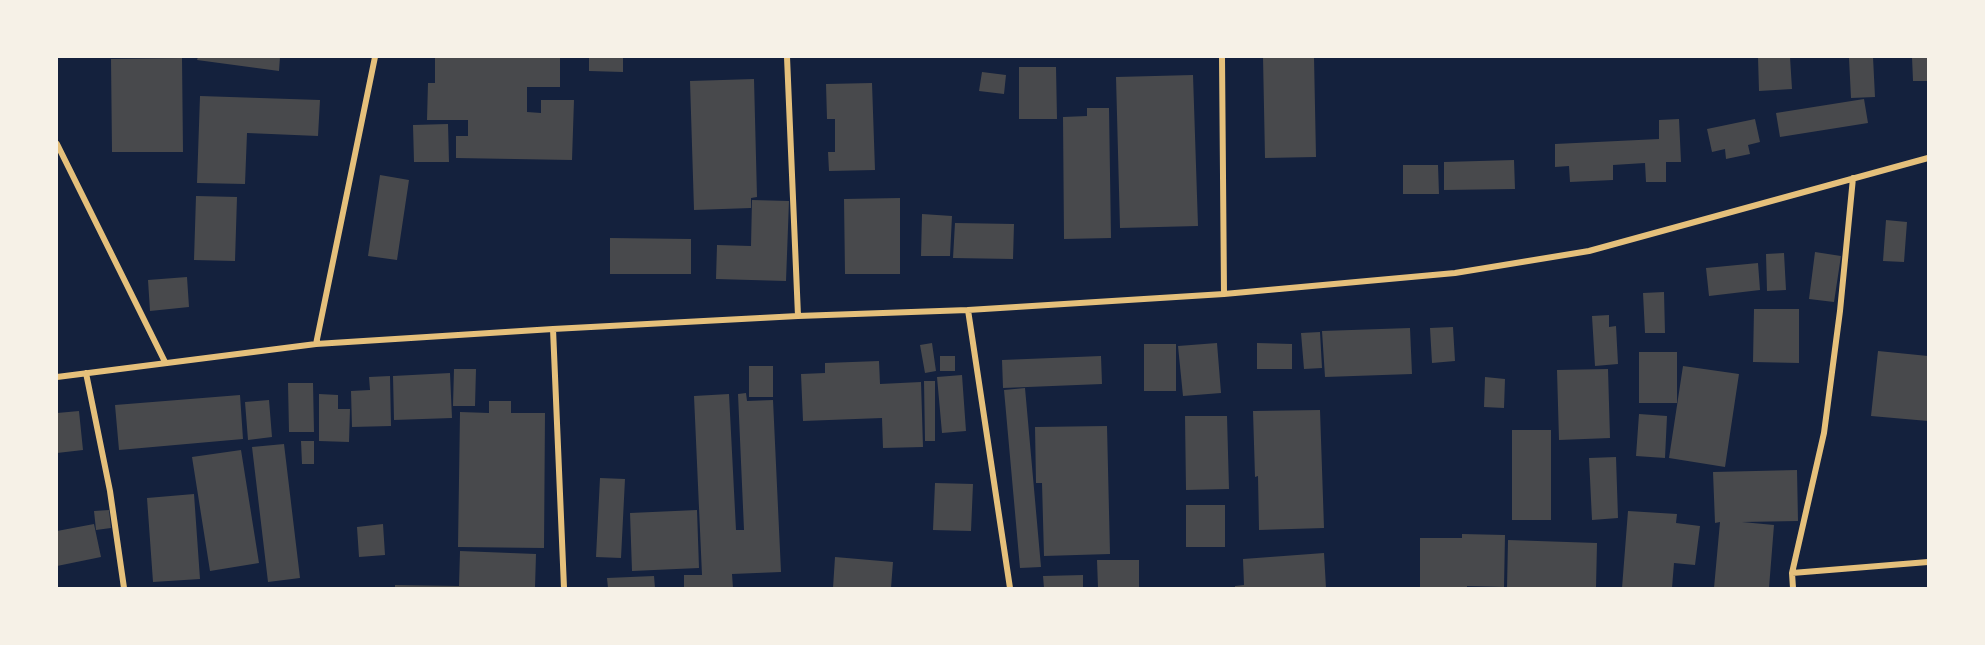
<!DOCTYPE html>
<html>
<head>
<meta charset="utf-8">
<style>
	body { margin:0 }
	#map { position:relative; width:1985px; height:645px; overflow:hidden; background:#14213d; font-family:Commissioner,sans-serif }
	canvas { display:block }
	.frame { position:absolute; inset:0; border:58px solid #f6f1e7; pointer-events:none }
</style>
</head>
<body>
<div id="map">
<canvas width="1985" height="645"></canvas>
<div class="frame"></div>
</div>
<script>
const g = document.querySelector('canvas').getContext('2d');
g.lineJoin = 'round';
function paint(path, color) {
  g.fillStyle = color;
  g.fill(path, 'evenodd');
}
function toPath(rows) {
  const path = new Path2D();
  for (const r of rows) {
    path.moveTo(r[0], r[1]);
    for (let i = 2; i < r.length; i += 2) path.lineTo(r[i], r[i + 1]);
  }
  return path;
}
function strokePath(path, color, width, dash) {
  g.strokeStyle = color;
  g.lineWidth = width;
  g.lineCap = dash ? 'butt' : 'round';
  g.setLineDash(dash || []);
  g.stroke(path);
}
const building = toPath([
	[198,57,280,57,279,71,197,60],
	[435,57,560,57,560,87,527,87,527,112,541,113,541,100,574,100,572,160,456,158,456,136,468,136,468,120,427,120,428,83,435,83],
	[589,57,623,57,623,72,589,71],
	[1263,57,1314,57,1316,157,1265,158],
	[1758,57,1790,57,1792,89,1759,91],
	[1871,57,1873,57,1875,97,1851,98,1849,58],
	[1912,57,1928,57,1928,81,1913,81],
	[182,58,183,152,112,152,111,59],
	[1019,67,1056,67,1057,119,1019,119],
	[982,72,1006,75,1004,94,979,91],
	[1193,75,1198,226,1120,228,1116,77],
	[754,79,757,197,751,198,751,208,694,210,690,81],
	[872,83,875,170,829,171,828,152,835,152,835,119,827,119,826,84],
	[200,96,320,100,318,136,247,133,245,184,197,183],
	[1864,99,1868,123,1780,137,1776,113],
	[1087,108,1109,108,1111,238,1064,239,1063,117,1087,116],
	[1679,119,1681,162,1666,162,1666,182,1646,182,1645,163,1613,165,1613,180,1570,182,1569,166,1555,167,1555,144,1659,139,1659,120],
	[1755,119,1760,142,1748,145,1750,154,1726,159,1725,149,1712,152,1707,129],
	[448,124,449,162,414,162,413,125],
	[1514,160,1515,189,1444,190,1444,162],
	[1403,165,1438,165,1439,194,1403,194],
	[380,175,409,180,397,260,368,256],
	[196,196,237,197,235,261,194,260],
	[900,198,900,274,845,274,844,199],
	[752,200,789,201,786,281,716,279,717,245,751,246],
	[922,214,952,216,950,256,921,256],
	[1886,220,1907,222,1904,262,1883,261],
	[955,223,1014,224,1013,259,953,258],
	[610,238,691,239,691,274,610,274],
	[1815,252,1841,256,1834,302,1809,299],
	[1784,253,1786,290,1767,291,1766,254],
	[1758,263,1760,290,1709,296,1706,268],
	[187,277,189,307,150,311,148,280],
	[1664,292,1665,333,1645,333,1643,293],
	[1754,309,1799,309,1799,363,1753,362],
	[1609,315,1609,327,1616,326,1618,364,1595,366,1592,316],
	[1453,327,1455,361,1432,363,1430,328],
	[1410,328,1412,374,1325,377,1322,331],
	[1320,332,1322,368,1304,369,1301,333],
	[932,343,936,371,925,373,920,345],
	[1217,343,1221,393,1183,396,1178,346],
	[1257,343,1292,344,1292,369,1257,369],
	[1144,344,1176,344,1176,391,1144,391],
	[1878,351,1928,356,1928,421,1871,416],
	[1639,352,1677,352,1677,403,1639,403],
	[940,356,955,356,955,371,940,371],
	[1101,356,1102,384,1003,388,1002,360],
	[879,361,880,384,921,382,923,447,883,448,882,418,803,421,801,374,825,373,825,363],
	[749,366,773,366,773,397,749,397],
	[1683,366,1739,374,1725,467,1669,458],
	[454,369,476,369,475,406,453,406],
	[1608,369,1610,438,1559,440,1557,370],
	[450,373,452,418,394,420,393,376],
	[962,375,966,431,942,433,937,377],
	[390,376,391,426,352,427,351,391,370,390,369,377],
	[1485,377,1505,379,1504,408,1484,407],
	[924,381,935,381,935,441,925,441],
	[288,383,313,383,314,432,289,432],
	[1025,388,1041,567,1020,568,1004,390],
	[746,393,747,401,773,400,781,572,732,574,733,588,684,588,684,575,702,575,694,396,729,394,736,530,744,530,738,394],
	[319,394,338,395,338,409,350,409,349,442,319,441],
	[240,395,243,439,119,450,115,405],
	[269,400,272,437,248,440,245,402],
	[489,401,511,401,511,413,545,413,544,548,458,547,460,412,489,413],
	[1320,410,1324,528,1259,530,1258,476,1255,477,1253,411],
	[79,411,83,450,57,453,57,413],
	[1639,414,1667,416,1665,458,1636,456],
	[1185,416,1227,416,1229,489,1186,490],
	[1107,426,1110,554,1044,556,1042,483,1036,483,1035,427],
	[1512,430,1551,430,1551,520,1512,520],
	[301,441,314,441,314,464,302,464],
	[284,444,300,578,268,582,252,447],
	[241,450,259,563,210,571,192,457],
	[1616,457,1618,518,1592,520,1589,458],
	[1797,470,1798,521,1742,522,1774,525,1769,588,1714,588,1720,522,1715,523,1713,472],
	[600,478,625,479,621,558,596,557],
	[935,483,973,484,971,531,933,530],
	[194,494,200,579,153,582,147,498],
	[1186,505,1225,505,1225,547,1186,547],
	[109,510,111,528,96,530,94,511],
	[697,510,699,568,632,571,630,513],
	[1628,511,1677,514,1676,523,1700,526,1695,565,1674,563,1672,588,1622,588],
	[94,524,101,557,57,566,57,531],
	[383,524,385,555,359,557,357,527],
	[1462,534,1505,535,1504,587,1467,586,1467,588,1420,588,1420,538,1462,538],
	[1508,540,1597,543,1596,588,1507,588],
	[460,551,536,554,535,588,395,588,395,585,459,586],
	[1324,553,1326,588,1235,588,1235,586,1244,585,1243,559],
	[835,557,893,562,891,588,833,588],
	[1097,560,1139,560,1139,588,1098,588],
	[1083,575,1083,588,1044,588,1043,576],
	[654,576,655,588,608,588,607,578]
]);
const minor = toPath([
	[787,57,798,316],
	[1222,57,1224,294],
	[57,144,165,362],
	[968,310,1010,588],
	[553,329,564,588],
	[316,344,375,57],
	[86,373,110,491,124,588],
	[57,377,316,344,553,329,798,316,968,310,1224,294,1455,273,1589,251,1928,158],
	[1792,573,1928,562],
	[1793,588,1792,573,1824,433,1840,311,1853,178]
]);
paint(building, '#48494c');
strokePath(minor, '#e5c07b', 6);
</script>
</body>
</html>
